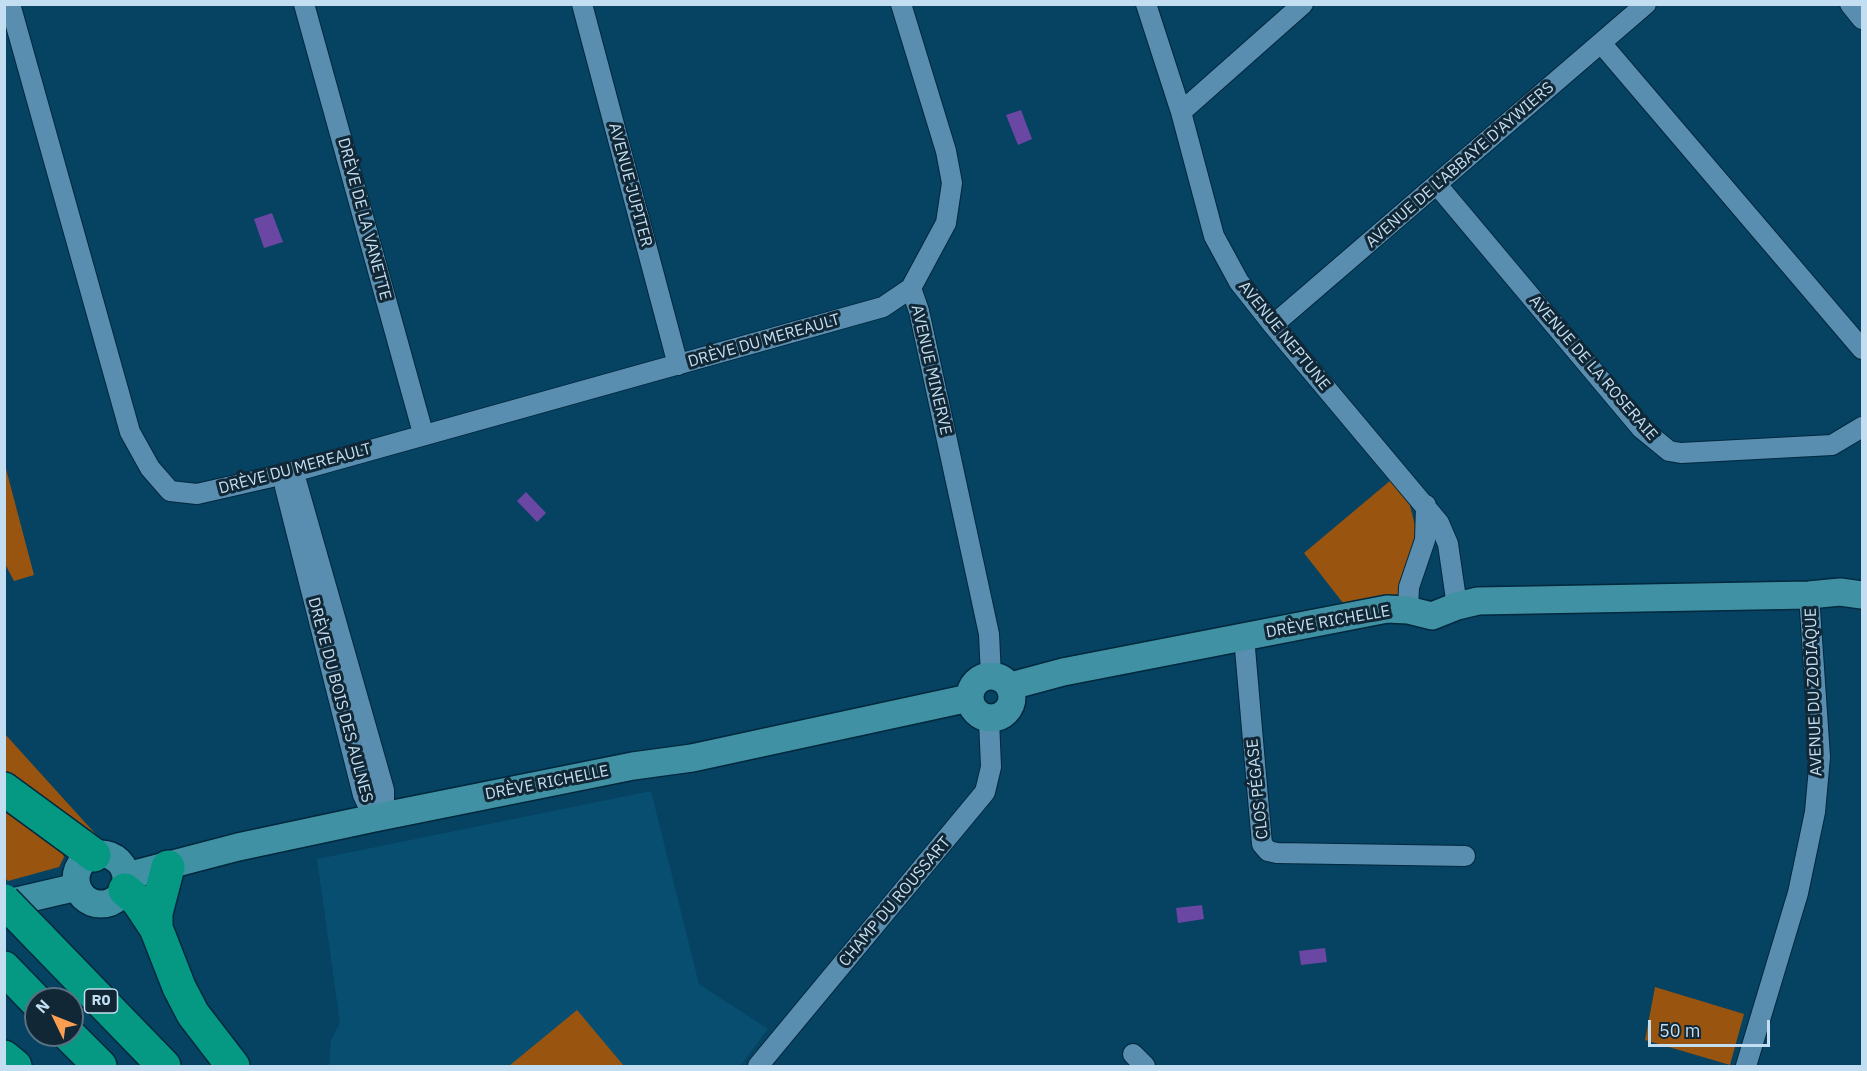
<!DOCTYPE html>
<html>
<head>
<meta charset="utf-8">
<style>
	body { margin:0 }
	#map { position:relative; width:1867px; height:1071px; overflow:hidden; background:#064261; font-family:"IBM Plex Sans",sans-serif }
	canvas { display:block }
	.frame { position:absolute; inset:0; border:6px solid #c3def1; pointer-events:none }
	.north { position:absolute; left:24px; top:987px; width:60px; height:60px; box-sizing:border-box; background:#112735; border:2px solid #587080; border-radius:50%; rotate:313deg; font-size:16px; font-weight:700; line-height:24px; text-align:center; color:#c3def1 }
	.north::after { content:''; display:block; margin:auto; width:21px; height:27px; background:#fb9e51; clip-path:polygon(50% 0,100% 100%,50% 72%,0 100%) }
	.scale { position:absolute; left:1648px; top:1020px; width:122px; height:27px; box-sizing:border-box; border:3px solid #c3def1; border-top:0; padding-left:8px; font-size:18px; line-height:21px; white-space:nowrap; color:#c3def1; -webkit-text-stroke:4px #112735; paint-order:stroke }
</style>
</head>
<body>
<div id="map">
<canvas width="1867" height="1071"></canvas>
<div class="frame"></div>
<div class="north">N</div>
<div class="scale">50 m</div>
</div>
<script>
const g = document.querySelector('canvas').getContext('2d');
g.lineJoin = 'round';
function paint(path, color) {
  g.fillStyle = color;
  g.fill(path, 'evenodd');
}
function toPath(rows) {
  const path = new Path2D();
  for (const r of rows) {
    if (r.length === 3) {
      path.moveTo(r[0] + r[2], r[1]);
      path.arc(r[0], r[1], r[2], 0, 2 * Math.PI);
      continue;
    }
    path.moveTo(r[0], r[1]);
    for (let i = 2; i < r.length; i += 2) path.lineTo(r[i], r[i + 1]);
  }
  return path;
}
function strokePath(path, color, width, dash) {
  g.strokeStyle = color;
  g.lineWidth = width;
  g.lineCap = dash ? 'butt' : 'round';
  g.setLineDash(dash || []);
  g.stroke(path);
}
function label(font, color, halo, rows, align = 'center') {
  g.font = font + ' "IBM Plex Sans",sans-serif';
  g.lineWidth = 6;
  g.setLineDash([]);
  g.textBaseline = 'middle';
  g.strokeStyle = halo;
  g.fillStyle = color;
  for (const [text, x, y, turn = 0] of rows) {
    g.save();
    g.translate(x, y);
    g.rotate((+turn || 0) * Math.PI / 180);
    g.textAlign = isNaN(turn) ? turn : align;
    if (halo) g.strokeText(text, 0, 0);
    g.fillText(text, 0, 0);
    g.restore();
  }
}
const built = toPath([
	[651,791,699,984,768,1029,740,1066,329,1066,331,1040,340,1023,317,859]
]);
const green = toPath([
	[5,465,34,575,14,581,5,564],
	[1391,480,1409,502,1416,529,1414,547,1400,596,1343,603,1304,553],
	[4,733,101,840,5,771],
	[4,799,59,842,64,857,59,867,8,881,5,878],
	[1655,987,1744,1014,1730,1065,1645,1040],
	[577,1010,624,1066,509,1066]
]);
const water = toPath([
	[1021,110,1032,139,1018,145,1006,115],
	[272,213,283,242,264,248,254,219],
	[526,492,546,513,537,522,517,501],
	[1202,905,1204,919,1178,923,1176,908],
	[1325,948,1327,962,1301,965,1299,951]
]);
const street = toPath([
	[10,4,130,432,150,468,170,491,197,494,289,473,883,307,911,288,946,223,952,183,946,151,901,4],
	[304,4,423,433],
	[582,4,678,365],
	[1146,4,1181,112,1214,236,1239,282,1273,325,1439,523,1448,544,1457,606],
	[1850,4,1862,19],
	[1601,43,1862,349],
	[1181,112,1303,4],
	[1438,186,1641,428,1669,451,1681,453,1832,445,1862,427],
	[911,288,919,311,989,634,991,676],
	[1273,325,1646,4],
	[289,473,297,484,384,790,384,804,374,818,363,795,285,487,289,473],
	[1408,610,1409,587,1425,540,1426,505],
	[1244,637,1262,844,1268,851,1277,853,1465,856],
	[1133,1054,1145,1066],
	[758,1066,985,792,991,767,989,720],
	[1746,1066,1798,893,1815,812,1820,757,1809,595]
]);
const secondary = toPath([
	[991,697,21],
	[1011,686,1063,672,1387,609,1408,610,1432,616,1457,606,1478,601,1809,595,1840,592,1862,595],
	[101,879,25],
	[127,876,238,847,374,818,633,766,692,758,969,698],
	[4,904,77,887]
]);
const highway = toPath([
	[4,789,94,855],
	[125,890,138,901,156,928,179,987,193,1014,233,1066],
	[156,928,156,913,168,867],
	[38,936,164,1066],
	[4,968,36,1001],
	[69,1035,100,1066],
	[4,1057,15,1066]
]);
const highwayBridge = toPath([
	[4,901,38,936]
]);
const shields = [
	[101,1001,33]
];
const shieldNames = [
	["R0",101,1001]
];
const streetNames = [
	["AVENUE DE L'ABBAYE D'AYWIERS",1460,165,-41],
	["AVENUE JUPITER",630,185,75],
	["DRÈVE DE LA VANETTE",364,219,75],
	["AVENUE NEPTUNE",1284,336,51],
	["DRÈVE DU MEREAULT",764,341,-16],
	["AVENUE DE LA ROSERAIE",1593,368,49],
	["AVENUE MINERVE",931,370,77],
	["DRÈVE DU MEREAULT",295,469,-15],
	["DRÈVE RICHELLE",1328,622,-10],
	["AVENUE DU ZODIAQUE",1814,692,-92],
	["DRÈVE DU BOIS DES AULNES",340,700,75],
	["DRÈVE RICHELLE",547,783,-11],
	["CLOS PÉGASE",1258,789,-96],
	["CHAMP DU ROUSSART",895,902,-50]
];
paint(built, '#084e70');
paint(green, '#995410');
paint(water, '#6a47a3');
strokePath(street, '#00283e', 22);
strokePath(secondary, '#00283e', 30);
strokePath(highway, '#00283e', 36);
strokePath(street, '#598eb0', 20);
strokePath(secondary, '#4091a3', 27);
strokePath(highway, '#059984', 33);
strokePath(highwayBridge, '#00283e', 36, []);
strokePath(highwayBridge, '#059984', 33);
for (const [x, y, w] of shields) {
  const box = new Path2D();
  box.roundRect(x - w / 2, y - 12, w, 24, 4.5);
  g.fillStyle = '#112735';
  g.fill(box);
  strokePath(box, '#c3def1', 1.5);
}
label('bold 15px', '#c3def1', null, shieldNames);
label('16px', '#c3def1', '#112735', streetNames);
</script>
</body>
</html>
